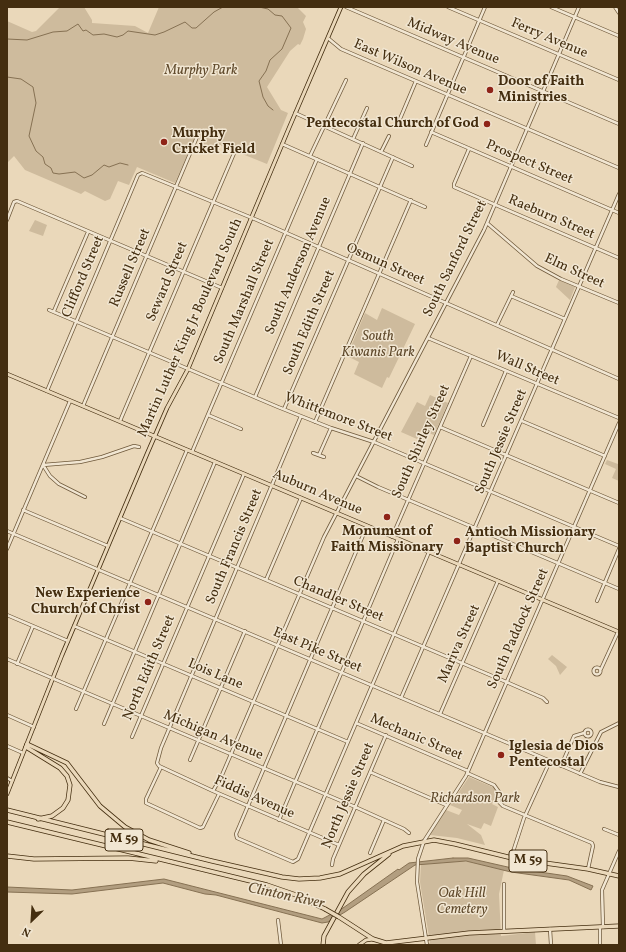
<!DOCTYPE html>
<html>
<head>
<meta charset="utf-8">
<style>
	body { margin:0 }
	#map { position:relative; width:626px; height:952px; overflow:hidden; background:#ead8ba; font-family:Vollkorn,serif }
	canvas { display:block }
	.frame { position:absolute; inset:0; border:8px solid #442e10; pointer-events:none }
	.north { position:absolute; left:12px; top:900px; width:40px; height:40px; -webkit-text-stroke:3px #f1e6d2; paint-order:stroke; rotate:205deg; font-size:11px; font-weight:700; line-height:16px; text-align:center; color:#442e10 }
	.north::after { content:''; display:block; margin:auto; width:14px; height:18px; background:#442e10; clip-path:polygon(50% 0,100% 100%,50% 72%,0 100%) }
</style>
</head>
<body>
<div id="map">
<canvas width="626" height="952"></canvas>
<div class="frame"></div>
<div class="north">N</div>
</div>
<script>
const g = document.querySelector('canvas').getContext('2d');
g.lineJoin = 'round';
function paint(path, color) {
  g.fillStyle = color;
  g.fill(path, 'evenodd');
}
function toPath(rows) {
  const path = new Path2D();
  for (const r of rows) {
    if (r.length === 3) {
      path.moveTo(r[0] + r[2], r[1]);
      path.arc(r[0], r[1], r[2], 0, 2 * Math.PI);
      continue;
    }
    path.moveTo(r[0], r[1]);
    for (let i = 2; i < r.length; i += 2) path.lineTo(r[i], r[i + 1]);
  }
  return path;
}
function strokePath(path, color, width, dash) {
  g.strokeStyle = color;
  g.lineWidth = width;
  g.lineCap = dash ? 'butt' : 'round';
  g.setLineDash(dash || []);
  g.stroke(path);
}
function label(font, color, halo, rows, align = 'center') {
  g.font = font + ' Vollkorn,serif';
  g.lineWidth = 3;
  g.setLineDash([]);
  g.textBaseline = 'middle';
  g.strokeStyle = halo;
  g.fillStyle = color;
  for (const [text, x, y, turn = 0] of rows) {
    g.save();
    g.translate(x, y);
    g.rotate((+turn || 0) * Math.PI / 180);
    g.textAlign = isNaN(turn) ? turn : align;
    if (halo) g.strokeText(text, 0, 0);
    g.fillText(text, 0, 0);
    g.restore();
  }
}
const green = toPath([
	[60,7,84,7,92,20,92,23,135,26,148,33,159,7,297,7,306,16,303,22,306,29,303,39,300,45,298,44,290,51,267,87,281,110,288,113,267,164,220,145,216,151,207,150,196,135,175,183,137,167,129,185,118,181,110,199,105,201,85,191,81,194,25,170,14,156,7,163,7,21,32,32,36,31],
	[35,220,47,225,43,236,29,231],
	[559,280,575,287,570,300,556,287],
	[382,308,415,324,389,378,387,377,382,388,354,374,359,362,347,356,365,313,377,320],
	[430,395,448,403,434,435,421,430,417,439,401,432,417,402,425,406],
	[607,460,618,464,619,462,619,481,612,478,616,469,605,464],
	[552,655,567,667,560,675,556,666,548,659],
	[469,777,495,788,497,793,497,800,495,799,492,804,498,807,491,826,484,823,481,829,467,824,481,835,485,845,457,838,430,835,446,810,459,815,462,810,450,805],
	[456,861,471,862,504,870,499,894,501,936,535,932,536,945,420,945,430,943,420,882,421,864]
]);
const water = toPath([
	[453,858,468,858,512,868,567,876,593,886,591,890,569,880,511,872,466,861,415,865,345,912,328,922,322,923,216,895,205,894,163,883,72,894,7,892,7,887,72,890,164,879,322,919,343,908,398,869,399,870,409,863,453,858]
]);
const stream = toPath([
	[259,7,268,9,275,15,282,16,291,28,282,49,270,60,266,71,259,81,263,97,268,106,273,110],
	[7,39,27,40,53,32,67,31,78,24,83,31,86,30,93,35,104,34,117,37,123,35,128,31,155,35,164,32,185,22,192,28,196,28,214,12,223,7],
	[7,77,21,79,33,87,36,103,29,136,36,151,43,157,45,164,51,168,53,173,59,174,75,172,84,178,92,175,104,165,109,167,120,163,128,165]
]);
const minor = toPath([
	[346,7,619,124],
	[448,7,619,80],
	[551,7,619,36],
	[615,7,619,13],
	[329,39,341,49,619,168],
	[295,113,412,166],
	[397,126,416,81],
	[431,132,619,213],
	[353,139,367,108],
	[282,144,425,207],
	[426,145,485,7],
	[469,149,454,184,454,187,619,258],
	[381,152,389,136],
	[310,156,346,80],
	[7,220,14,202,17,201,222,288],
	[487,223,537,266,561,279,619,303],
	[511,296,565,319],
	[49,310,278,407,331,428,374,442,619,546],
	[54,311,88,232],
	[497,325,513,292],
	[428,338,619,418],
	[47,391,138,175,142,173,257,220,619,379],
	[255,397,363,143],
	[83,406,197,137],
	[284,409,393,157],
	[208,415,241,429],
	[301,416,161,748,157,763,159,766,213,791,339,845],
	[120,421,235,151],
	[522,421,605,456],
	[315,422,411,200],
	[483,425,506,371],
	[440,427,619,503],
	[192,452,317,159],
	[313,453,324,457],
	[319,455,331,428],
	[43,465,80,462,102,457,134,446,139,447],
	[43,465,50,476,59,484,85,497],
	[356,476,378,487,619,589],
	[23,510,108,546],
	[120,518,504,681,543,698,547,702],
	[367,526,236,834,237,838,293,862,298,859,429,552],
	[7,531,600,782,619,787],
	[392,537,471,356],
	[7,549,70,401],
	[266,580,301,498],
	[597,601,619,549],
	[7,615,68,641],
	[74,626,348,742],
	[7,659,353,806,404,829,409,833],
	[17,664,33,626],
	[597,671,3.5],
	[601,669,618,632],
	[401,698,619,194],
	[76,709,187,450],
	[440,714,498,581],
	[7,715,34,727],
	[356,723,468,771],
	[104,724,215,462],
	[588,733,3.5],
	[132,737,244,474],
	[7,746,23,753],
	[190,760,245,631],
	[561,766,574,736,584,733],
	[161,767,146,799,146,803,200,828,203,827,219,794],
	[370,772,446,805],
	[467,773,494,785,499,792,499,802,503,806,592,843,593,846,588,869],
	[580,774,601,732,619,723],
	[7,778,12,781],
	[213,791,222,775,324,537,484,230,579,7],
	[279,820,398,539],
	[604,829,619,835],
	[370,853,384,820],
	[511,858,524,818,550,761],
	[332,865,333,859,386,735],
	[504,884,504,931],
	[278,920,281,945],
	[600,927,600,945],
	[603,927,602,890,619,851],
	[550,929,551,945],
	[427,945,417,882,418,859,424,841,466,776,619,423]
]);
const major = toPath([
	[7,374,619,632],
	[7,794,62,655,147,454,167,408,188,369,289,128,341,7],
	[359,945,366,940,373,939]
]);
const highway = toPath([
	[27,744,67,763,100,806,125,827,149,840,189,853],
	[26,747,60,768,67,776,70,785,68,800,63,808,52,816,38,819],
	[7,810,212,861,282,877,299,879,320,878,340,874,403,846,434,840,455,844,516,859,588,869,619,876],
	[7,822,267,885,296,895,325,909],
	[7,856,34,859,128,858,156,861],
	[339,917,373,939,386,943,469,933,619,926],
	[323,945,324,936,348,892,364,874,389,854]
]);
const highwayBridge = toPath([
	[325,909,339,917]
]);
const markers = [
	[490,90,4,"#8f2418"],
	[487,124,4,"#8f2418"],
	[164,142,4,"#8f2418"],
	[387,517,4,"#8f2418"],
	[457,541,4,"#8f2418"],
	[148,602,4,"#8f2418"],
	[501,755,4,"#8f2418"]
];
const shields = [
	[124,840,38],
	[528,861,38]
];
const shieldNames = [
	["M 59",124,840],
	["M 59",528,861]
];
const streetNames = [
	["Ferry Avenue",549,39,23],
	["Midway Avenue",453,42,23],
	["East Wilson Avenue",410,68,23],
	["Prospect Street",529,163,23],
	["Raeburn Street",551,218,23],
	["South Sanford Street",456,259,-64],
	["Osmun Street",385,265,24],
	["South Anderson Avenue",299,266,-67],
	["Russell Street",131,268,-67],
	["Elm Street",574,272,25],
	["Clifford Street",84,277,-67],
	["Seward Street",168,282,-67],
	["South Marshall Street",245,302,-67],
	["South Edith Street",310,323,-67],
	["Martin Luther King Jr Boulevard South",191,328,-66],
	["Wall Street",527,369,23],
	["Whittemore Street",338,418,21],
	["South Shirley Street",422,442,-66],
	["South Jessie Street",502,442,-67],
	["Auburn Avenue",317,493,23],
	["South Francis Street",235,547,-67],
	["Chandler Street",338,600,23],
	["South Paddock Street",519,629,-66],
	["Mariva Street",460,644,-66],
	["East Pike Street",317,651,23],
	["North Edith Street",150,668,-67],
	["Lois Lane",215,675,23],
	["Michigan Avenue",213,736,23],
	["Mechanic Street",416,738,23],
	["North Jessie Street",349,796,-67],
	["Fiddis Avenue",254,798,24]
];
const parkNames = [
	["Murphy Park",201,71],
	["South",378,337],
	["Kiwanis Park",378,353],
	["Richardson Park",475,799],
	["Oak Hill",462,894],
	["Cemetery",462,910]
];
const poiNames = [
	["Door of Faith",498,82],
	["Ministries",498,98],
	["Pentecostal Church of God",479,124,"right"],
	["Murphy",172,134],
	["Cricket Field",172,150],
	["Monument of",387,532,"center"],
	["Faith Missionary",387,548,"center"],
	["Antioch Missionary",465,533],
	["Baptist Church",465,549],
	["New Experience",140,594,"right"],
	["Church of Christ",140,610,"right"],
	["Iglesia de Dios",509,747],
	["Pentecostal",509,763]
];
const waterNames = [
	["Clinton River",286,897,12]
];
paint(green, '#cebb9d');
paint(water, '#b29e80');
strokePath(water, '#867153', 1);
strokePath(stream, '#867153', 1);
strokePath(minor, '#6e583a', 4);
strokePath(major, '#442e10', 4.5);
strokePath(highway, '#442e10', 5);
strokePath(minor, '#f1e6d2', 2.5);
strokePath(major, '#ead8ba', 3);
strokePath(highway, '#ead8ba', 3.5);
strokePath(highwayBridge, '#442e10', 5, []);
strokePath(highwayBridge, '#ead8ba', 3.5);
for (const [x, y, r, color] of markers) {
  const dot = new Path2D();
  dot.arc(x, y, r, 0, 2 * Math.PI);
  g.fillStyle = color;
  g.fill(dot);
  strokePath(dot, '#f1e6d2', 1.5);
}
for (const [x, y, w] of shields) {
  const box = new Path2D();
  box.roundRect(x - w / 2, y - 11, w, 22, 3);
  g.fillStyle = '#f1e6d2';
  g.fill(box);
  strokePath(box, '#442e10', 1);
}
label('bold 13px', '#442e10', null, shieldNames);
label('14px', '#442e10', '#f1e6d2', streetNames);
label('italic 14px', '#604a2c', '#f1e6d2', parkNames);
label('bold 14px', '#442e10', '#f1e6d2', poiNames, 'left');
label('italic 15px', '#604a2c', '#f1e6d2', waterNames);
</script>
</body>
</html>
